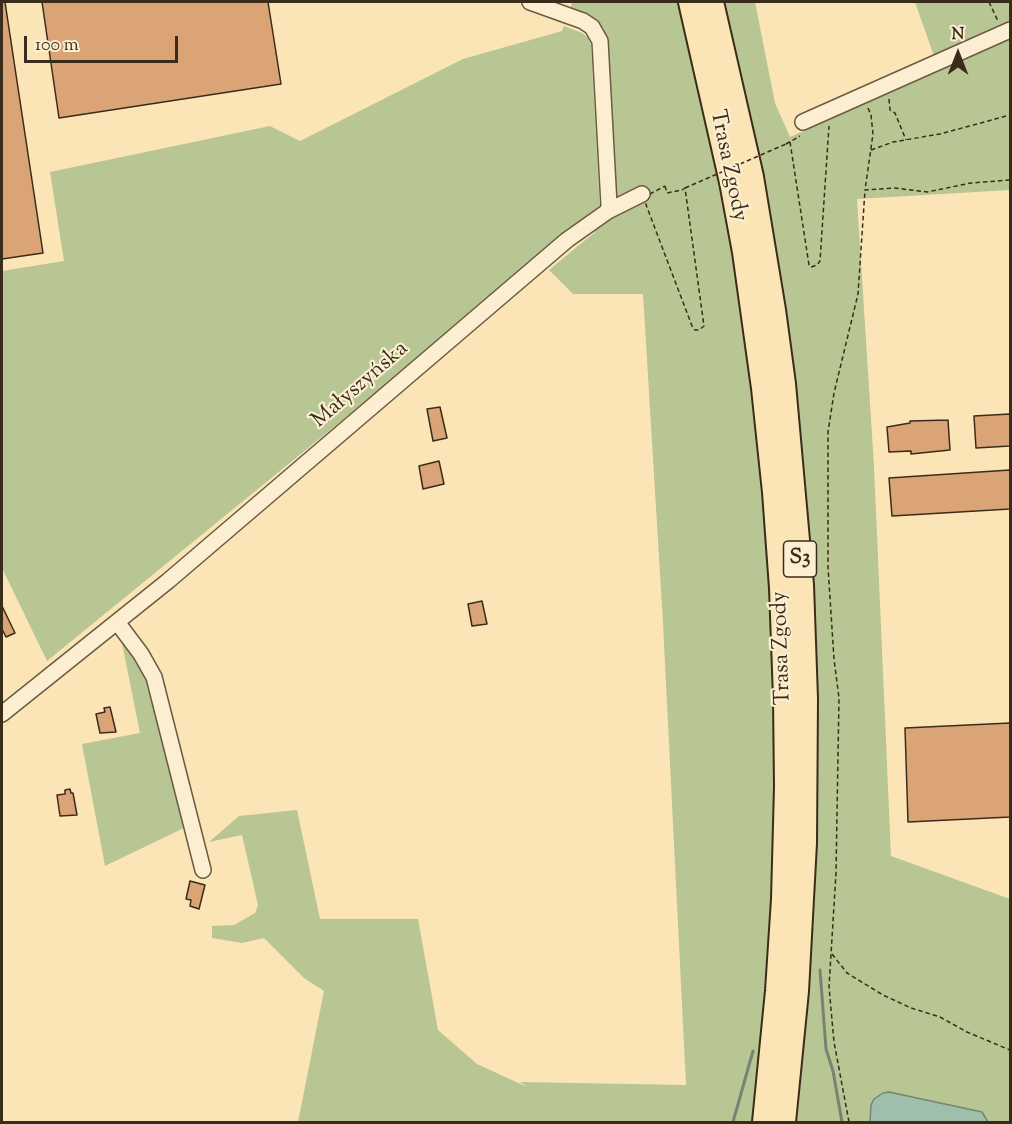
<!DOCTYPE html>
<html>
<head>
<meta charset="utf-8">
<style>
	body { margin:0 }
	#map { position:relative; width:1012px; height:1124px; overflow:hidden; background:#fbe5b7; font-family:"Sorts Mill Goudy",serif }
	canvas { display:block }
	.frame { position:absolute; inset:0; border:3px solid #3a2c1a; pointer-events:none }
	.north { position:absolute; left:928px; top:24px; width:60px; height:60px; -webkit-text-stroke:4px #fceed0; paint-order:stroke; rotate:0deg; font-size:16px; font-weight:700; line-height:24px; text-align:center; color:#3a2c1a }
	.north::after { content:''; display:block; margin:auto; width:21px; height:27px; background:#3a2c1a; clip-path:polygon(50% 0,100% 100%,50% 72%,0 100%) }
	.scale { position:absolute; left:24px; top:36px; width:154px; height:27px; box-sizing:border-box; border:3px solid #3a2c1a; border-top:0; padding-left:8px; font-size:18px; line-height:21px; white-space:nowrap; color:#3a2c1a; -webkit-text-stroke:4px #fceed0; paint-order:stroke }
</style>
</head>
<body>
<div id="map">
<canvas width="1012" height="1124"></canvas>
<div class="frame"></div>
<div class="north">N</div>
<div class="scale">100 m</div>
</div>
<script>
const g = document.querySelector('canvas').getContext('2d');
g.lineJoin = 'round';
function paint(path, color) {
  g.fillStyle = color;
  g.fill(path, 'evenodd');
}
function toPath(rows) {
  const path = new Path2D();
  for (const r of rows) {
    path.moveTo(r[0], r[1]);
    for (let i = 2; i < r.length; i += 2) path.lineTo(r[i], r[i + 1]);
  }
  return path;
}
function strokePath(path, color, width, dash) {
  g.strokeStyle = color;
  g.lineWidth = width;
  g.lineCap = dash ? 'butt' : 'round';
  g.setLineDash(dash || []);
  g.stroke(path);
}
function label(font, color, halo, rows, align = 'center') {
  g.font = font + ' "Sorts Mill Goudy",serif';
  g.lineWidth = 4.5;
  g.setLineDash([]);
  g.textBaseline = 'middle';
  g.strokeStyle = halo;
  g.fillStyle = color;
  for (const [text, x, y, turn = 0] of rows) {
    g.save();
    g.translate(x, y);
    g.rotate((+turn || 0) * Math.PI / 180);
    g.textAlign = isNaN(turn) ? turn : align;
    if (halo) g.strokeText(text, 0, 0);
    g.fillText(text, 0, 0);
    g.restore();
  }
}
const green = toPath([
	[572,2,755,2,775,103,790,137,833,118,833,113,1010,35,1010,190,857,199,874,466,891,856,1010,899,1010,1122,298,1122,324,991,304,978,264,938,242,943,212,938,212,926,234,925,255,913,258,905,242,835,209,842,239,816,297,810,320,919,418,919,438,1030,477,1064,527,1087,520,1082,686,1085,663,623,643,294,573,294,549,270,595,232,593,228,613,214,607,40,601,26,593,17,570,10],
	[915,2,1010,2,1010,27,935,59],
	[564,26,582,33,588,38,591,45,600,210,47,661,2,568,2,271,64,261,50,172,270,126,300,141,463,59,562,31],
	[120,633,142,660,188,826,105,866,82,744,140,733]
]);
const water = toPath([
	[889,1092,982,1112,988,1122,870,1122,871,1105,874,1099,883,1093,889,1092]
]);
const stream = toPath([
	[820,970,826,1049,833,1071,842,1122],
	[733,1122,753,1051]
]);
const building = toPath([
	[2,2,5,2,43,253,2,259,2,2],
	[42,2,268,2,281,84,59,118,42,2],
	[440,407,447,438,433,441,427,409,440,407],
	[1010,414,1010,446,976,448,974,416,1010,414],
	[948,420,950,450,911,454,911,451,889,452,887,427,910,423,910,421,948,420],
	[439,461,444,484,423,489,419,466,439,461],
	[1010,470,1010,509,892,516,889,478,1010,470],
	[482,601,487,624,472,626,468,604,482,601],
	[2,606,15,633,6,637,3,631,2,632,2,606],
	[110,707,116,732,100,733,96,714,105,712,104,708,110,707],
	[1010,723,1010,817,908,822,905,728,1010,723],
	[70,789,71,793,73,793,77,815,60,816,57,795,65,794,65,790,70,789],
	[190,881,205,885,199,909,190,906,191,900,186,899,190,881]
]);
const path = toPath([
	[989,2,998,21],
	[889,99,890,110,895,113,906,140],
	[868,108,871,115,873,134,865,190,895,188,927,192,971,183,1010,180],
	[790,142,809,265,811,267,817,265,820,261,829,126],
	[786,144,800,136],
	[871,150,893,142,940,134,1010,115],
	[665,186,667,193,682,190,685,188,704,326,699,330,695,330,692,326,642,194,648,195,665,186],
	[832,954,847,973,883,995,911,1008,940,1017,967,1032,1010,1050],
	[849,1122,834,1042,829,987,836,873,839,698,834,659,828,567,828,432,834,393,858,294,865,190]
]);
const minor = toPath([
	[530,2,583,21,592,27,600,41,609,205,608,211],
	[803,122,1010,30],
	[117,622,141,654,154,677,203,870],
	[2,714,168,581,567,240,608,211,642,194]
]);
const highway = toPath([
	[690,2,731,182,744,252,763,388,774,492,781,588,785,698,786,787,783,899,777,991,764,1122],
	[712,2,752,177,774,310,784,384,802,585,806,699,805,843,797,991,784,1122]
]);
const pathBridge = toPath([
	[685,188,786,144]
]);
const shields = [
	[800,559,33]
];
const shieldNames = [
	["S3",800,559]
];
const streetNames = [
	["Trasa Zgody",727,166,78],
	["Małyszyńska",361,386,-41],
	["Trasa Zgody",783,648,-92]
];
paint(green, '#b8c693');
paint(water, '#9fbfad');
strokePath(water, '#778472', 1.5);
strokePath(stream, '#778472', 3);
paint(building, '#daa477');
strokePath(building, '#3a2c1a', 1.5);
strokePath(minor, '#6a5a41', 18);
strokePath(highway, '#3a2c1a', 26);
strokePath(path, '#3a2c1a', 1.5, [4.5, 3]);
strokePath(minor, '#fceed0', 15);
strokePath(highway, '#fbe5b7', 22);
strokePath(pathBridge, '#3a2c1a', 1.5, [4.5, 3]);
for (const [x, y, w] of shields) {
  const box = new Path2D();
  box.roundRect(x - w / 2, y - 18, w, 36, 4.5);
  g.fillStyle = '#fceed0';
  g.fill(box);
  strokePath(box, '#3a2c1a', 1.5);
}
label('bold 21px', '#3a2c1a', null, shieldNames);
label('22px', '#3a2c1a', '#fceed0', streetNames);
</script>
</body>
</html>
